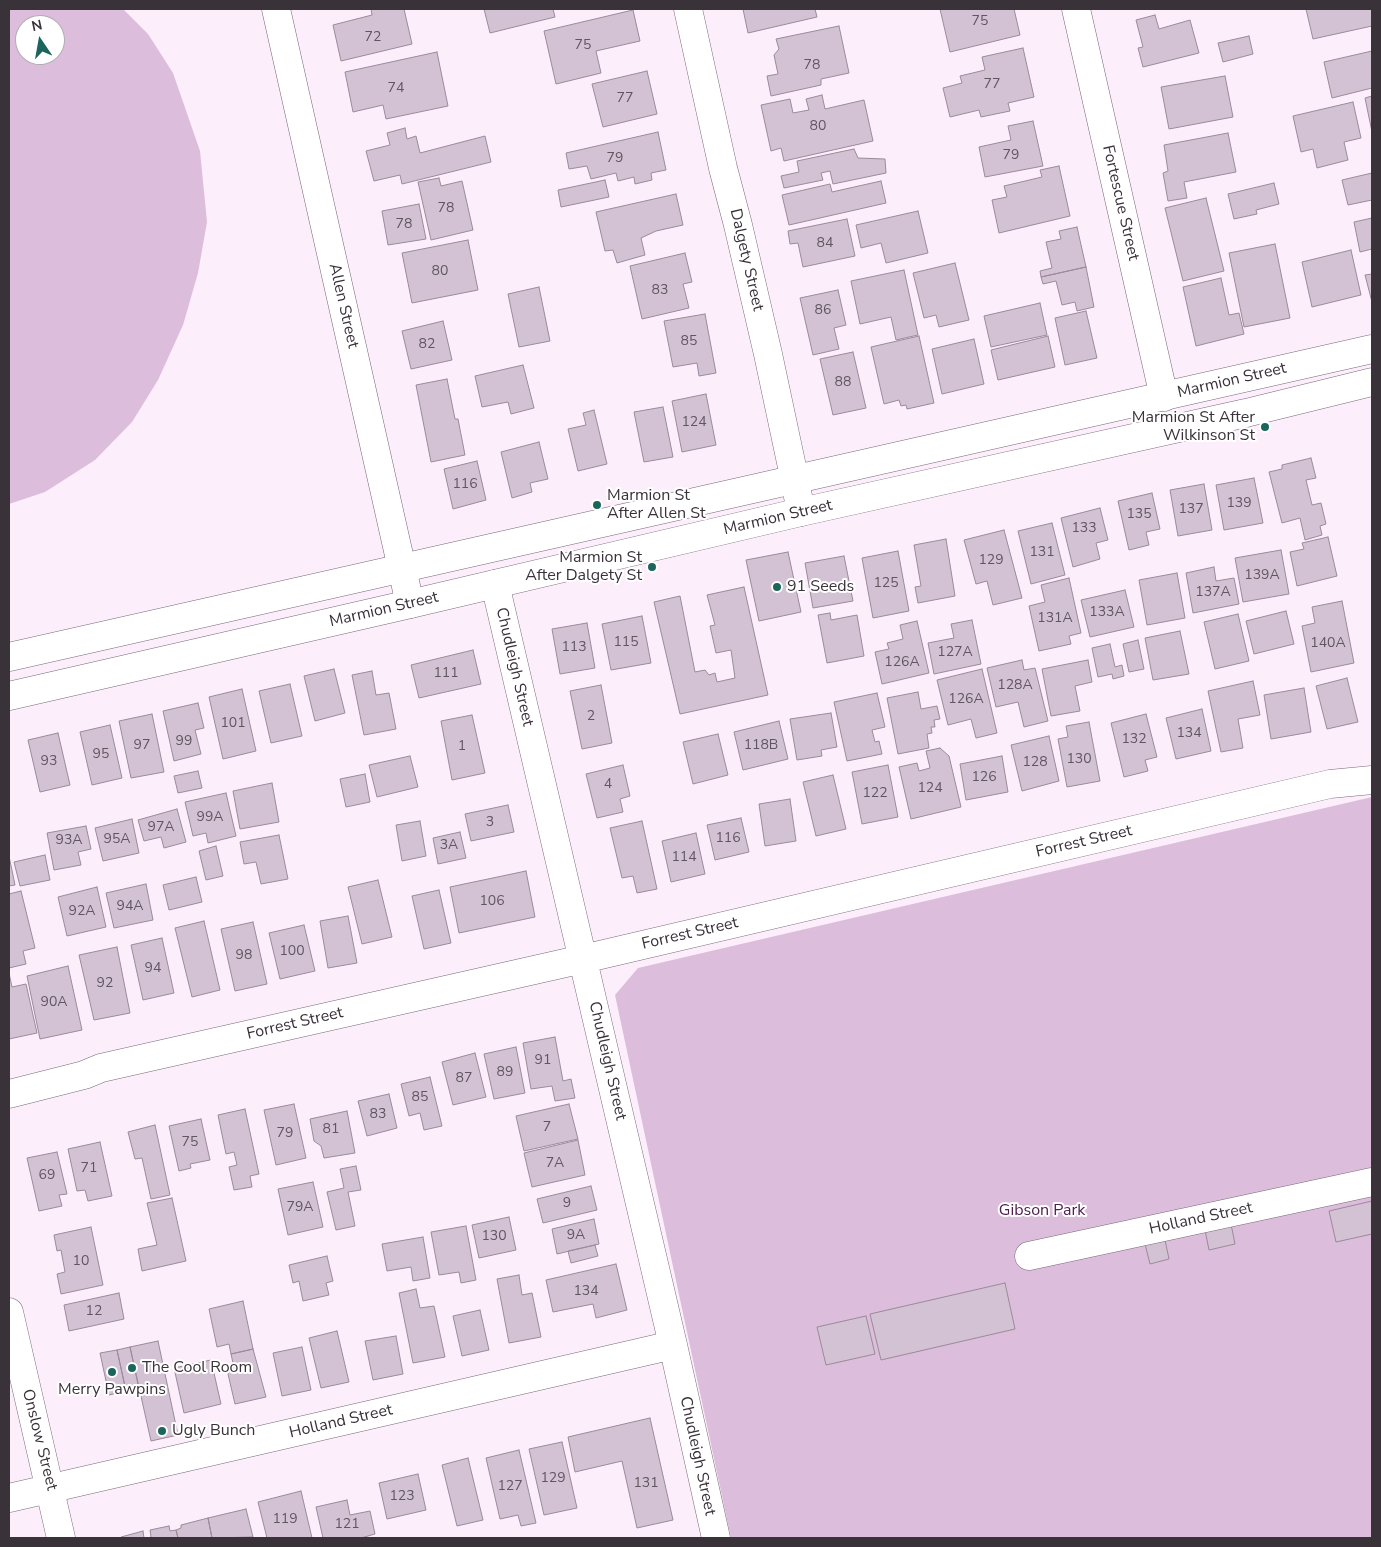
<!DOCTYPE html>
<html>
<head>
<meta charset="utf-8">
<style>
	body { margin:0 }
	#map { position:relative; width:1381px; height:1547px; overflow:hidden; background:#fdeefc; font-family:"Nunito Sans",sans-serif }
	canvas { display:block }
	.frame { position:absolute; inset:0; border:10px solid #393239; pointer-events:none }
	.north { position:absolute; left:15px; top:15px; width:50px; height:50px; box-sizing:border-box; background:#fff; border:1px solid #b0adb0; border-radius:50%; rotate:348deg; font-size:14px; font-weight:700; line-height:20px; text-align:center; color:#393239 }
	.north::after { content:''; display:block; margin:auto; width:18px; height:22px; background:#1b655c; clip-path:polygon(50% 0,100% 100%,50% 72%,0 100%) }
</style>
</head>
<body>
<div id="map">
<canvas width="1381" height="1547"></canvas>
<div class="frame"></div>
<div class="north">N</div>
</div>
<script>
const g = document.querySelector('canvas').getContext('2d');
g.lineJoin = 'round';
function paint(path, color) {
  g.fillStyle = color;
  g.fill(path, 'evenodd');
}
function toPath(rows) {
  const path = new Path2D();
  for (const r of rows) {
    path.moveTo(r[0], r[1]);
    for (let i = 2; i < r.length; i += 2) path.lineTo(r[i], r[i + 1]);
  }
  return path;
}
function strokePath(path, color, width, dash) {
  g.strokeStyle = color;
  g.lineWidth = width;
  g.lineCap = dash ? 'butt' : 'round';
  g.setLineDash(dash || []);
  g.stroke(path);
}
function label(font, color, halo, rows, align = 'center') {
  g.font = font + ' "Nunito Sans",sans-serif';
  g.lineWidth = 4;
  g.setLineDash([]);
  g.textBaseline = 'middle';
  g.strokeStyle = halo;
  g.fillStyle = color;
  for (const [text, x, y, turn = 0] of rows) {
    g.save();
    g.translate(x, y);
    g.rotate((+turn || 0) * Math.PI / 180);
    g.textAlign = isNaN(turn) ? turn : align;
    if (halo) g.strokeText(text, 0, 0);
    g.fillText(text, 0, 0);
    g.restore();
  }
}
const green = toPath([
	[9,9,123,9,148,34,173,73,200,151,207,222,198,273,183,325,158,380,132,422,95,460,45,492,9,504],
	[25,25,55,25,55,55,25,55],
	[1372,797,1372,1538,731,1538,615,995,638,968]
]);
const building = toPath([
	[371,9,404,9,412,44,341,61,333,25,372,15,371,9],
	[484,9,553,9,555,17,490,33,484,9],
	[743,9,815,9,817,17,748,33,743,9],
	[940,9,1014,9,1020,35,950,52,940,9],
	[1306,9,1372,9,1372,26,1313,39,1306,9],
	[633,10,640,41,596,51,601,73,556,84,544,31,633,10],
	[1155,15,1159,29,1190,20,1199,53,1143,67,1138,48,1143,47,1136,20,1155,15],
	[839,26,849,73,821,79,821,85,771,96,767,76,778,74,774,55,779,49,776,39,839,26],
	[1249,36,1253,54,1223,62,1218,43,1249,36],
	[1023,48,1034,97,1008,103,1010,111,981,117,979,110,950,117,943,88,962,83,960,76,985,70,982,57,1023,48],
	[1372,51,1372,88,1332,98,1324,62,1372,51],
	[437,52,448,106,386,119,383,105,353,112,345,72,437,52],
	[647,71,657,114,603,127,592,84,647,71],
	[1225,76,1233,117,1169,129,1161,87,1225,76],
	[822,95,825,109,864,100,873,141,784,161,781,148,771,151,761,105,790,99,793,113,809,110,806,99,822,95],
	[1372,96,1372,132,1365,98,1372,96],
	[1353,102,1361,138,1344,142,1348,160,1317,168,1313,149,1301,152,1293,116,1353,102],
	[1033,121,1043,166,985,177,979,147,1011,140,1008,126,1033,121],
	[405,128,407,139,416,136,420,153,485,136,491,162,402,184,400,175,374,181,366,151,390,145,387,133,405,128],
	[658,132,666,170,651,173,652,180,635,184,634,177,618,181,616,173,591,179,587,166,569,169,566,153,658,132],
	[1228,133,1236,172,1184,182,1187,198,1168,201,1163,173,1168,171,1164,145,1228,133],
	[854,149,858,158,885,159,886,173,833,184,830,171,821,173,823,180,784,188,781,176,799,172,797,161,854,149],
	[1059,166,1070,216,999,233,992,200,1007,197,1004,186,1042,177,1040,170,1059,166],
	[1372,173,1372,200,1348,205,1342,180,1372,173],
	[439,178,441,186,462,181,473,230,431,240,418,182,439,178],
	[605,180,609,197,561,207,558,190,605,180],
	[881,181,886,203,789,225,782,195,830,184,832,192,881,181],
	[1274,183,1279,204,1256,210,1257,214,1234,219,1228,194,1274,183],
	[676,194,683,225,656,231,641,238,645,255,617,263,613,250,605,251,596,212,676,194],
	[1206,198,1224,271,1183,281,1165,208,1206,198],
	[419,204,426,239,388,245,382,211,419,204],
	[918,211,928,253,886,263,881,243,861,248,856,225,918,211],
	[1372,218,1372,249,1360,252,1354,222,1372,218],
	[847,219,855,256,803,267,798,243,790,244,788,231,847,219],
	[1077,227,1086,267,1041,277,1040,271,1052,268,1046,242,1061,239,1059,231,1077,227],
	[468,240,478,290,412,303,402,253,468,240],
	[1275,244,1290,318,1244,327,1229,253,1275,244],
	[1351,250,1361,295,1312,307,1302,262,1351,250],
	[685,253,692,282,683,284,689,308,642,319,630,266,685,253],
	[955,263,969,320,939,327,936,315,924,318,913,273,955,263],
	[1086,267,1094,307,1077,311,1075,302,1062,305,1056,281,1043,284,1041,277,1086,267],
	[904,270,918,335,896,340,891,317,860,324,851,281,904,270],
	[1372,274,1372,302,1365,275,1372,274],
	[1221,278,1229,315,1239,313,1244,334,1196,346,1183,287,1221,278],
	[539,287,550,341,519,347,508,294,539,287],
	[838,290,846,325,834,328,839,349,813,355,800,298,838,290],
	[1040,303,1047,335,991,347,984,316,1040,303],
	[1086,311,1097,358,1065,365,1055,318,1086,311],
	[705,314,716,373,699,376,697,363,673,367,664,321,705,314],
	[443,321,452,360,411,369,402,331,443,321],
	[919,336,934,403,907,409,906,405,901,406,899,400,884,404,871,347,919,336],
	[1048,336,1055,367,998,380,991,350,1048,336],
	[974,339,984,384,942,394,932,349,974,339],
	[853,352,866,408,833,415,820,359,853,352],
	[523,365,534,408,511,414,508,402,482,407,475,376,523,365],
	[447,379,455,419,458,419,465,455,431,462,416,385,447,379],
	[706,394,716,445,682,452,672,401,706,394],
	[663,407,673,457,644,462,634,412,663,407],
	[594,410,607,464,578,471,568,429,586,425,583,413,594,410],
	[539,442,548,479,530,483,532,492,512,498,501,452,539,442],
	[1311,458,1316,478,1306,480,1312,505,1321,503,1326,524,1320,526,1322,535,1305,540,1300,518,1282,523,1269,472,1282,469,1282,465,1311,458],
	[477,461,486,500,453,509,444,469,477,461],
	[1254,478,1263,523,1224,530,1216,485,1254,478],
	[1204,484,1212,530,1178,536,1170,490,1204,484],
	[1152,493,1160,529,1146,532,1149,545,1129,550,1118,501,1152,493],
	[1100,508,1108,540,1096,543,1100,559,1073,567,1061,518,1100,508],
	[1052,523,1065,575,1031,584,1018,531,1052,523],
	[1004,530,1022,598,993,605,987,581,976,584,964,540,1004,530],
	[1328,537,1337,576,1297,586,1290,552,1304,549,1302,543,1328,537],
	[946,539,955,596,918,603,915,587,921,586,914,545,946,539],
	[1281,550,1289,594,1243,602,1235,558,1281,550],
	[898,551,909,611,873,618,862,558,898,551],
	[788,552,801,612,759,621,746,560,788,552],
	[844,556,853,601,813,608,805,563,844,556],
	[1214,567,1216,581,1234,578,1239,604,1193,613,1186,573,1214,567],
	[1177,573,1185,618,1147,625,1139,580,1177,573],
	[1069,578,1081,633,1069,636,1071,644,1039,651,1029,606,1045,602,1041,585,1069,578],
	[744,587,768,695,680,714,654,602,680,596,695,672,705,670,709,675,715,673,717,682,735,678,731,650,716,653,710,626,715,625,707,595,744,587],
	[1125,590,1134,627,1090,637,1081,600,1125,590],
	[1342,601,1354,663,1311,672,1302,626,1315,623,1312,607,1342,601],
	[1286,611,1294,644,1254,654,1246,621,1286,611],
	[830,613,831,620,857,615,864,656,827,663,818,615,830,613],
	[1238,614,1249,661,1215,669,1204,622,1238,614],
	[642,616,651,663,611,670,602,624,642,616],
	[972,620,981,664,934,674,928,643,954,638,951,624,972,620],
	[917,621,929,673,882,684,875,652,889,649,887,643,903,639,900,625,917,621],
	[587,623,595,668,560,674,552,629,587,623],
	[1180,631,1189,674,1153,680,1145,638,1180,631],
	[1138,640,1144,669,1129,672,1123,644,1138,640],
	[1110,644,1115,667,1122,665,1124,676,1113,679,1112,674,1098,677,1092,648,1110,644],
	[473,650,481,684,419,698,411,665,473,650],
	[1022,660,1024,670,1035,668,1048,721,1024,727,1018,702,996,707,987,668,1022,660],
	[1088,660,1092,682,1075,686,1080,711,1051,716,1042,669,1088,660],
	[334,669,345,713,315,721,304,676,334,669],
	[982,669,997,733,976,738,971,719,948,725,937,680,982,669],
	[372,671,376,695,389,693,396,729,364,735,352,675,372,671],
	[1347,678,1358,722,1327,729,1316,686,1347,678],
	[1253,681,1260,715,1238,719,1243,748,1221,752,1208,691,1253,681],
	[290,684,302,736,271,743,259,691,290,684],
	[601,685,612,743,582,749,570,691,601,685],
	[1304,688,1311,732,1271,739,1264,695,1304,688],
	[242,689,256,751,223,759,209,697,242,689],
	[918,692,921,709,937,706,940,719,934,720,935,727,931,727,932,733,927,734,929,748,898,754,887,698,918,692],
	[877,693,885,727,872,730,875,742,879,741,882,754,847,761,834,702,877,693],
	[198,703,204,728,195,730,201,754,174,761,163,711,198,703],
	[1202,709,1211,751,1176,759,1166,718,1202,709],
	[831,713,837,747,821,750,822,756,797,760,790,719,831,713],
	[152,714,164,772,131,778,119,721,152,714],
	[1146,714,1157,757,1145,760,1148,771,1124,777,1111,723,1146,714],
	[472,715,485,773,452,780,441,721,472,715],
	[779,721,788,759,743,770,734,732,779,721],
	[1089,722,1100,781,1067,787,1058,739,1068,737,1066,726,1089,722],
	[110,725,122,778,92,785,80,732,110,725],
	[58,733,70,785,40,792,28,740,58,733],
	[718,734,728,775,693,784,683,742,718,734],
	[1049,736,1059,781,1022,791,1011,745,1049,736],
	[940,748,949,756,961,807,911,819,899,767,917,763,919,771,930,768,926,751,940,748],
	[410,756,418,787,377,797,369,765,410,756],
	[1002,756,1008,792,966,800,960,764,1002,756],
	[623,765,630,796,620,799,623,812,597,818,586,774,623,765],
	[888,765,898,817,862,824,852,772,888,765],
	[198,771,202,788,178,793,174,776,198,771],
	[365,774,370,802,346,807,340,779,365,774],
	[833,775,846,829,816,836,803,782,833,775],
	[272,783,279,822,240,829,233,791,272,783],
	[226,793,236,836,208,843,206,833,193,836,185,802,226,793],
	[790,799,796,841,765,846,759,804,790,799],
	[508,805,514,832,471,841,465,814,508,805],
	[177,809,186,842,164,848,161,837,144,841,138,820,177,809],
	[741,818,749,852,715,860,707,825,741,818],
	[132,819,139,853,103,861,95,828,132,819],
	[420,821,426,856,402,861,396,825,420,821],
	[642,821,657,889,637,893,633,876,622,878,610,828,642,821],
	[86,826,91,849,78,852,81,865,54,870,47,833,86,826],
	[460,832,466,858,438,864,433,838,460,832],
	[696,833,705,874,671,882,662,841,696,833],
	[279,835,288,879,261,884,256,862,244,864,240,842,279,835],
	[216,846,223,876,206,880,199,851,216,846],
	[45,855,50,880,20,886,14,862,45,855],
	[9,856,15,885,9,886,9,856],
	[526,871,535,917,459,933,450,887,526,871],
	[196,877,202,902,169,910,163,885,196,877],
	[378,880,392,937,362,944,348,887,378,880],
	[146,884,153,920,114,928,106,893,146,884],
	[97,887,106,927,67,936,58,897,97,887],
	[439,890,451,943,424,949,412,896,439,890],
	[21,891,35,948,23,951,26,964,9,968,9,894,21,891],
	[348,916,357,963,328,968,320,921,348,916],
	[204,921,220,990,192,997,175,928,204,921],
	[253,922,267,984,235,991,221,929,253,922],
	[304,925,315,971,280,979,269,933,304,925],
	[162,938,174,993,143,1000,131,945,162,938],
	[117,947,130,1013,94,1020,79,955,117,947],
	[68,966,82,1030,40,1039,27,976,68,966],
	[9,973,12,987,26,984,37,1033,9,1039,9,973],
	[555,1037,563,1081,571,1079,575,1098,555,1101,552,1086,531,1089,523,1043,555,1037],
	[516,1047,525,1093,494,1099,484,1054,516,1047],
	[475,1053,486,1097,453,1105,442,1062,475,1053],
	[430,1077,442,1126,424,1130,420,1113,409,1116,401,1084,430,1077],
	[389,1094,397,1128,367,1136,358,1101,389,1094],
	[294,1104,306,1158,276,1165,264,1110,294,1104],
	[569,1104,578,1139,524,1151,516,1116,569,1104],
	[245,1109,259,1174,250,1176,252,1187,234,1190,229,1167,237,1165,234,1152,226,1154,218,1115,245,1109],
	[347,1111,355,1153,324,1158,321,1146,314,1141,310,1119,347,1111],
	[201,1119,210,1160,190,1164,191,1168,179,1171,169,1126,201,1119],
	[155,1125,170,1195,151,1199,142,1158,135,1159,128,1132,155,1125],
	[578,1140,585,1175,532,1187,524,1153,578,1140],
	[100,1142,112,1196,88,1201,85,1190,77,1191,68,1149,100,1142],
	[57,1152,67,1194,59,1195,62,1206,39,1211,27,1158,57,1152],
	[356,1166,361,1190,348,1192,355,1226,336,1230,327,1192,344,1188,340,1169,356,1166],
	[313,1182,323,1227,288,1235,278,1189,313,1182],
	[591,1186,597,1210,543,1223,537,1199,591,1186],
	[172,1198,186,1261,142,1271,138,1249,157,1245,147,1203,172,1198],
	[1372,1201,1372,1234,1336,1242,1329,1211,1372,1201],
	[509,1217,516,1250,479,1258,472,1225,509,1217],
	[594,1219,599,1244,557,1254,552,1229,594,1219],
	[1231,1224,1235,1244,1209,1250,1205,1230,1231,1224],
	[466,1226,476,1280,461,1283,459,1272,439,1275,431,1232,466,1226],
	[91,1227,103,1285,61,1294,57,1274,65,1272,61,1250,57,1251,54,1235,91,1227],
	[423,1237,430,1278,413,1281,411,1267,387,1271,382,1244,423,1237],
	[1165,1240,1169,1259,1150,1264,1145,1244,1165,1240],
	[595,1245,598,1256,571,1263,568,1251,595,1245],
	[327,1256,333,1281,326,1283,329,1295,303,1301,299,1281,293,1283,289,1265,327,1256],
	[616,1264,627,1310,596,1318,593,1304,553,1312,546,1280,616,1264],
	[519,1275,522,1295,532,1293,541,1337,509,1343,497,1279,519,1275],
	[1005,1283,1015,1329,881,1360,870,1314,1005,1283],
	[416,1289,420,1308,434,1306,445,1357,413,1363,399,1293,416,1289],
	[119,1293,124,1319,69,1331,64,1305,119,1293],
	[243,1301,253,1349,231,1354,229,1344,217,1347,209,1309,243,1301],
	[480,1310,489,1350,462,1356,453,1316,480,1310],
	[866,1316,875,1354,826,1365,817,1327,866,1316],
	[337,1331,349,1382,321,1388,309,1338,337,1331],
	[396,1336,403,1374,373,1380,365,1341,396,1336],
	[158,1341,178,1435,151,1441,130,1347,158,1341],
	[130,1347,139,1389,126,1391,117,1350,130,1347],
	[302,1347,311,1390,282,1396,273,1353,302,1347],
	[253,1349,266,1397,235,1404,228,1374,233,1363,231,1354,253,1349],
	[117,1350,126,1391,109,1395,100,1353,117,1350],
	[211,1360,221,1404,184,1413,174,1368,211,1360],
	[650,1418,673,1520,637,1528,622,1461,575,1472,568,1437,650,1418],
	[562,1442,577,1508,544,1515,529,1449,562,1442],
	[519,1450,536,1523,521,1526,518,1515,500,1519,486,1458,519,1450],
	[468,1458,483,1520,457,1526,442,1465,468,1458],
	[418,1474,426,1510,387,1519,379,1483,418,1474],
	[301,1491,312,1538,267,1538,258,1502,301,1491],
	[347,1500,350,1515,370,1511,375,1534,361,1538,323,1538,316,1507,347,1500],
	[246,1509,253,1537,212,1538,208,1518,246,1509],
	[208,1518,212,1538,178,1538,176,1530,181,1528,181,1525,208,1518],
	[169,1526,170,1531,176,1530,178,1538,149,1538,151,1537,150,1530,169,1526],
	[143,1531,144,1538,149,1538,121,1538,121,1537,143,1531]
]);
const minor = toPath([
	[276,9,410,604],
	[688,9,723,168,738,225,768,354,795,481,801,512],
	[1076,9,1164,397],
	[495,584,673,1345,716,1538],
	[9,1094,84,1075,101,1068,583,959,1330,784,1372,780],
	[1029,1256,1372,1182],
	[9,1312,61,1538],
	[9,1498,673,1345]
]);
const major = toPath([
	[9,657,1372,349],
	[9,696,410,604,801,512,1246,413,1372,382]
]);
const markers = [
	[1265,427,5,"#1b655c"],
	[597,505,5,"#1b655c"],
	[652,567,5,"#1b655c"],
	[777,587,5,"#1b655c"],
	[132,1368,5,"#1b655c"],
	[112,1372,5,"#1b655c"],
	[162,1431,5,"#1b655c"]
];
const numberNames = [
	["75",980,22],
	["72",373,38],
	["75",583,46],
	["78",812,66],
	["77",992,85],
	["74",396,89],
	["77",625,99],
	["80",818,127],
	["79",1011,156],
	["79",615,159],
	["78",446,209],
	["78",404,225],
	["84",825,244],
	["80",440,272],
	["83",660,291],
	["86",823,311],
	["85",689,342],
	["82",427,345],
	["88",843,383],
	["124",694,423],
	["116",465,485],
	["139",1239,504],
	["137",1191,510],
	["135",1139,515],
	["133",1084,529],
	["131",1042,553],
	["129",991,561],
	["139A",1262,576],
	["125",886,584],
	["137A",1213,593],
	["133A",1107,613],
	["131A",1055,619],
	["115",626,643],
	["140A",1328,644],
	["113",574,648],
	["127A",955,653],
	["126A",902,663],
	["111",446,674],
	["128A",1015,686],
	["126A",966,700],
	["2",591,717],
	["101",233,724],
	["134",1189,734],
	["132",1134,740],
	["99",184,742],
	["97",142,746],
	["118B",761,746],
	["1",462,747],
	["95",101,755],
	["130",1079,760],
	["93",49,762],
	["128",1035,763],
	["126",984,778],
	["4",608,785],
	["124",930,789],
	["122",875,794],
	["99A",210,818],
	["3",490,823],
	["97A",161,828],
	["116",728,839],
	["95A",117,840],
	["93A",69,841],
	["3A",449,846],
	["114",684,858],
	["106",492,902],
	["94A",130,907],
	["92A",82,912],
	["100",292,952],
	["98",244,956],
	["94",153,969],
	["92",105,984],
	["90A",54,1003],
	["91",543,1061],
	["89",505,1073],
	["87",464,1079],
	["85",420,1098],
	["83",378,1115],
	["7",547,1128],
	["81",331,1130],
	["79",285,1134],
	["75",190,1143],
	["7A",555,1164],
	["71",89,1169],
	["69",47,1176],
	["9",567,1204],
	["79A",300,1208],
	["9A",576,1236],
	["130",494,1237],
	["10",81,1262],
	["134",586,1292],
	["12",94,1312],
	["129",553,1479],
	["131",646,1484],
	["127",510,1487],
	["123",402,1497],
	["119",285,1520],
	["121",347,1525]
];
const streetNames = [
	["Fortescue Street",1120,203,77],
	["Dalgety Street",746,260,77],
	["Allen Street",343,306,77],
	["Marmion Street",1232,381,-13],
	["Marmion Street",778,518,-13],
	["Marmion Street",384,610,-13],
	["Chudleigh Street",514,667,77],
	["Forrest Street",1084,842,-13],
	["Forrest Street",690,934,-13],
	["Forrest Street",295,1024,-13],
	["Chudleigh Street",607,1061,77],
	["Holland Street",1201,1219,-12],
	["Holland Street",341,1422,-13],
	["Onslow Street",39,1440,76],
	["Chudleigh Street",697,1456,78]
];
const poiNames = [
	["Marmion St After",1255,418,"right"],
	["Wilkinson St",1255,436,"right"],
	["Marmion St",607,496],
	["After Allen St",607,514],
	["Marmion St",642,558,"right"],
	["After Dalgety St",642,576,"right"],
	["91 Seeds",787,587],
	["The Cool Room",142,1368],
	["Merry Pawpins",112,1390,"center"],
	["Ugly Bunch",172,1431]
];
const parkNames = [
	["Gibson Park",1042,1211]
];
paint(green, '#ddbddc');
paint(building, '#d3c2d3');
strokePath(building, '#9b8a9a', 1);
strokePath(minor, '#796a79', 29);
strokePath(major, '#796a79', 29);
strokePath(minor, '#fff', 28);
strokePath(major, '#fff', 28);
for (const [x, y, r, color] of markers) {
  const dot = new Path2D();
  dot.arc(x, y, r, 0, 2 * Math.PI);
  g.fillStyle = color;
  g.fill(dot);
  strokePath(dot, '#fff', 2);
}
label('14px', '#605660', null, numberNames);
label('16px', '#393239', '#fff', streetNames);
label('16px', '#393239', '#fff', poiNames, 'left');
label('16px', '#4e204f', '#fff', parkNames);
</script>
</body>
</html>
